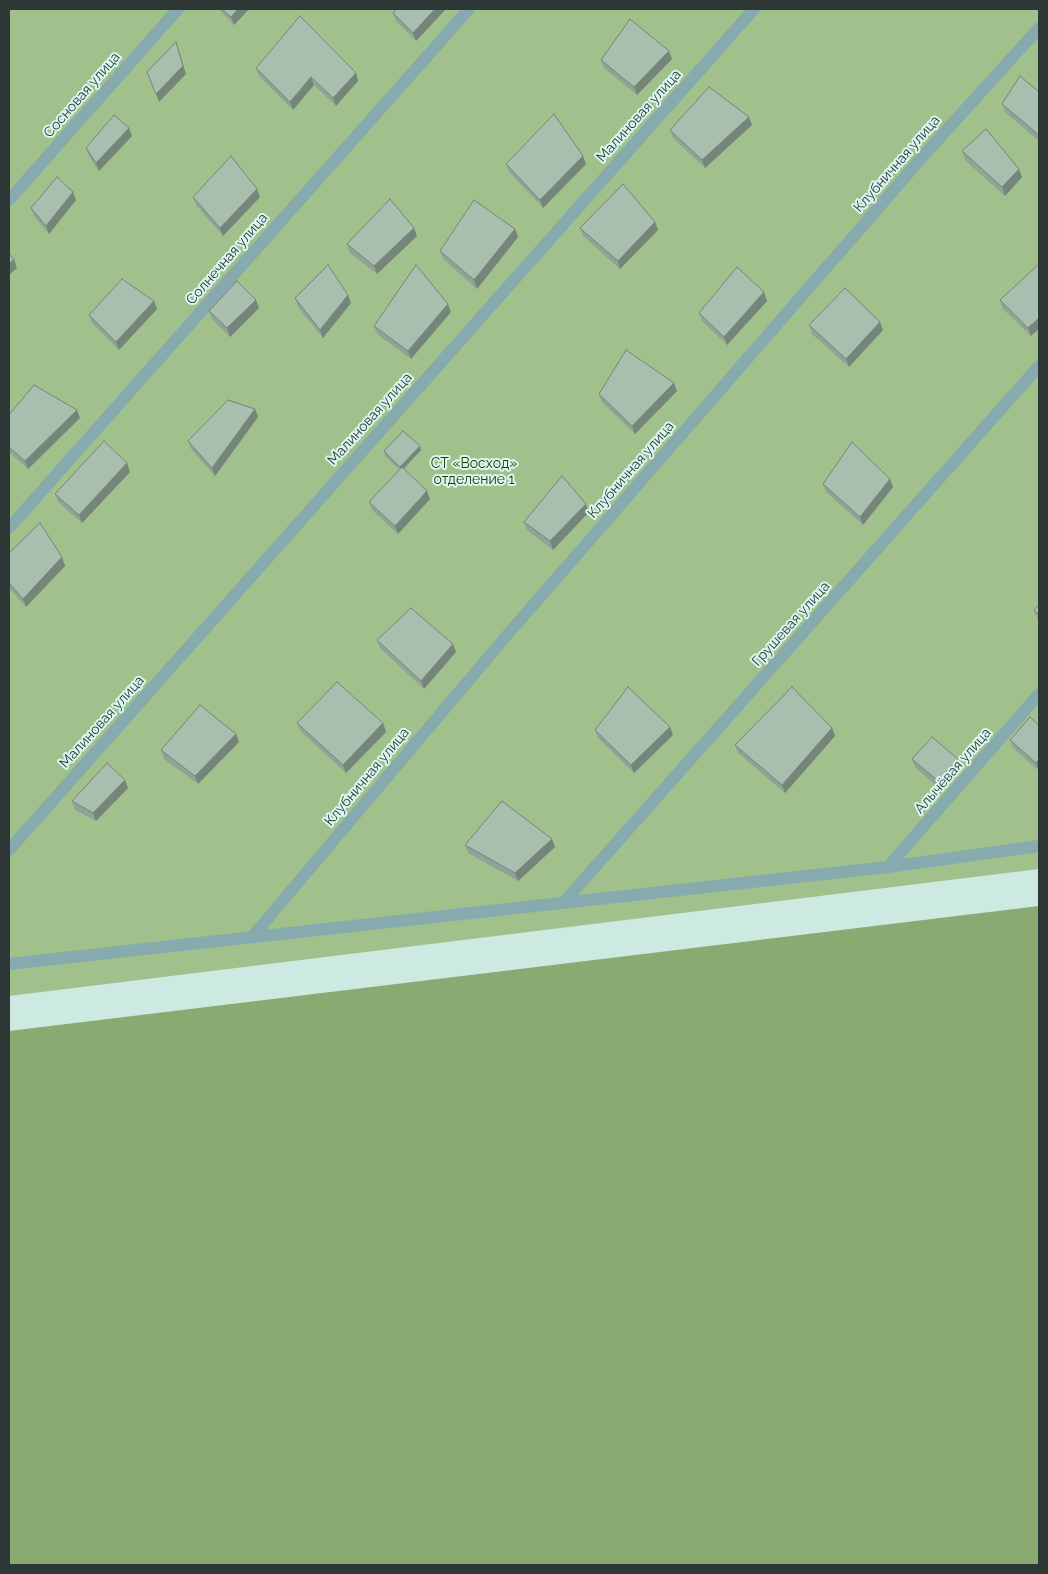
<!DOCTYPE html>
<html>
<head>
<meta charset="utf-8">
<style>
	body { margin:0 }
	#map { position:relative; width:1048px; height:1574px; overflow:hidden; background:#cce9e2; font-family:Raleway,sans-serif }
	canvas { display:block }
	.frame { position:absolute; inset:0; border:10px solid #2d3836; pointer-events:none }
</style>
</head>
<body>
<div id="map">
<canvas width="1048" height="1574"></canvas>
<div class="frame"></div>
</div>
<script>
const g = document.querySelector('canvas').getContext('2d');
g.lineJoin = 'round';
function paint(path, color) {
  g.fillStyle = color;
  g.fill(path, 'evenodd');
}
function toPath(rows) {
  const path = new Path2D();
  for (const r of rows) {
    path.moveTo(r[0], r[1]);
    for (let i = 2; i < r.length; i += 2) path.lineTo(r[i], r[i + 1]);
  }
  return path;
}
function strokePath(path, color, width, dash) {
  g.strokeStyle = color;
  g.lineWidth = width;
  g.lineCap = dash ? 'butt' : 'round';
  g.setLineDash(dash || []);
  g.stroke(path);
}
function label(font, color, halo, rows, align = 'center') {
  g.font = font + ' Raleway,sans-serif';
  g.lineWidth = 4;
  g.setLineDash([]);
  g.textBaseline = 'middle';
  g.strokeStyle = halo;
  g.fillStyle = color;
  for (const [text, x, y, turn = 0] of rows) {
    g.save();
    g.translate(x, y);
    g.rotate((+turn || 0) * Math.PI / 180);
    g.textAlign = isNaN(turn) ? turn : align;
    if (halo) g.strokeText(text, 0, 0);
    g.fillText(text, 0, 0);
    g.restore();
  }
}
const green = toPath([
	[9,9,1039,9,1039,869,9,996]
]);
const forest = toPath([
	[1039,906,1039,1565,9,1565,9,1031]
]);
const minor = toPath([
	[9,200,178,9],
	[9,528,469,9],
	[9,850,754,9],
	[888,867,1039,694],
	[564,902,1039,366],
	[252,937,502,641,925,154,1039,28],
	[9,964,888,867,1039,846]
]);
const wall = toPath([
	[218,9,249,9,234,25],
	[446,9,416,41,396,21,393,13],
	[672,59,637,95,604,68,601,60],
	[256,68,356,73,358,81,336,106,314,85,293,110,259,76],
	[1039,92,1039,141,1005,112,1002,104],
	[749,117,752,125,705,168,673,138,670,130],
	[132,136,99,171,89,156,86,148],
	[962,151,1022,177,1005,196,965,160],
	[583,156,586,164,543,208,509,172,506,164],
	[193,197,260,197,223,236,196,205],
	[76,200,49,234,34,216,31,208],
	[655,222,658,230,620,269,583,236,580,228],
	[414,228,417,236,377,274,350,253,347,244],
	[515,229,518,237,477,289,443,259,440,251],
	[1039,264,1031,336,1002,308,1000,300],
	[764,292,767,301,727,345,702,321,699,313],
	[348,295,351,303,323,338,298,307,295,298],
	[259,308,230,337,212,319,209,311],
	[157,309,119,350,92,323,89,315],
	[451,312,411,359,377,334,374,326],
	[809,325,883,330,849,367,812,334],
	[677,391,635,434,602,402,599,394],
	[255,409,258,417,215,476,191,449,188,441],
	[9,415,80,418,28,469,9,452],
	[421,450,404,469,430,499,398,534,372,510,369,502,400,470,385,456,384,451],
	[130,472,82,523,58,502,55,494],
	[890,479,893,487,863,525,826,492,823,484],
	[589,512,553,550,527,530,524,522],
	[9,553,62,557,65,566,26,607,9,588],
	[1039,604,1039,621,1037,618,1034,610],
	[377,640,456,652,424,689,380,648],
	[1030,717,1039,771,1013,748,1010,740],
	[297,723,383,723,386,732,346,773,300,731],
	[670,727,673,735,634,773,598,738,595,730],
	[832,728,835,736,785,793,738,753,735,745],
	[236,734,239,742,198,784,164,759,161,750],
	[912,759,961,767,941,790,915,767],
	[128,788,96,821,75,810,72,801],
	[552,839,555,847,518,881,468,853,465,845]
]);
const shadedWall = toPath([
	[238,9,249,9,234,25,231,17],
	[435,9,446,9,416,41,413,33],
	[176,42,186,74,159,102,156,94],
	[669,51,672,59,637,95,634,87],
	[356,73,358,81,336,106,333,98],
	[311,77,314,85,293,110,290,102],
	[749,117,752,125,705,168,702,160],
	[129,128,132,136,99,171,96,163],
	[583,156,586,164,543,208,540,200],
	[1019,169,1022,177,1005,196,1002,187],
	[257,189,260,197,223,236,220,228],
	[73,192,76,200,49,234,46,226],
	[655,222,658,230,620,269,618,261],
	[414,228,417,236,377,274,374,266],
	[515,229,518,237,477,289,474,280],
	[14,259,17,268,9,275,9,264],
	[764,292,767,301,727,345,724,337],
	[348,295,351,303,323,338,320,330],
	[256,300,259,308,230,337,227,328],
	[154,301,157,309,119,350,116,342],
	[448,304,451,312,411,359,408,351],
	[1039,318,1039,329,1031,336,1028,328],
	[880,322,883,330,849,367,846,359],
	[674,383,677,391,635,434,632,426],
	[255,409,258,417,215,476,212,468],
	[77,410,80,418,28,469,25,461],
	[420,446,421,450,401,471,400,467],
	[127,463,130,472,82,523,79,515],
	[890,479,893,487,863,525,860,517],
	[427,491,430,499,398,534,395,526],
	[586,504,589,512,553,550,550,541],
	[62,557,65,566,26,607,23,599],
	[453,644,456,652,424,689,421,681],
	[383,723,386,732,346,773,343,765],
	[670,727,673,735,634,773,631,765],
	[832,728,835,736,785,793,782,785],
	[236,734,239,742,198,784,195,776],
	[958,759,961,767,941,790,938,781],
	[1039,759,1039,771,1036,763],
	[125,780,128,788,96,821,93,813],
	[552,839,555,847,518,881,515,873]
]);
const building = toPath([
	[222,9,238,9,231,17,222,9],
	[396,9,435,9,413,33,393,13,396,9],
	[300,16,356,73,333,98,311,77,290,102,256,68,300,16],
	[630,19,669,51,634,87,601,60,630,19],
	[176,42,183,66,156,94,147,72,176,42],
	[1020,76,1039,92,1039,135,1002,104,1020,76],
	[709,87,749,117,702,160,670,130,709,87],
	[554,114,583,156,540,200,506,164,554,114],
	[114,115,129,128,96,163,86,148,114,115],
	[986,129,1019,169,1002,187,962,151,986,129],
	[231,156,257,189,220,228,193,197,231,156],
	[57,177,73,192,46,226,31,208,57,177],
	[623,184,655,222,618,261,580,228,623,184],
	[390,199,414,228,374,266,347,244,390,199],
	[474,200,515,229,474,280,440,251,474,200],
	[9,254,14,259,9,264,9,254],
	[1039,264,1039,318,1028,328,1000,300,1039,264],
	[328,265,348,295,320,330,295,298,328,265],
	[416,265,448,304,408,351,374,326,416,265],
	[737,267,764,292,724,337,699,313,737,267],
	[122,279,154,301,116,342,89,315,122,279],
	[237,281,256,300,227,328,209,311,237,281],
	[845,288,880,322,846,359,809,325,845,288],
	[626,350,674,383,632,426,599,394,626,350],
	[34,385,77,410,25,461,9,447,9,415,34,385],
	[228,400,255,409,212,468,188,441,228,400],
	[403,431,420,446,400,467,384,451,403,431],
	[104,441,127,463,79,515,55,494,104,441],
	[852,442,890,479,860,517,823,484,852,442],
	[402,467,427,491,395,526,369,502,402,467],
	[562,476,586,504,550,541,524,522,562,476],
	[40,523,62,557,23,599,9,583,9,553,40,523],
	[1039,604,1039,615,1034,610,1039,604],
	[411,608,453,644,421,681,377,640,411,608],
	[337,682,383,723,343,765,297,723,337,682],
	[628,687,670,727,631,765,595,730,628,687],
	[792,687,832,728,782,785,735,745,792,687],
	[200,705,236,734,195,776,161,750,200,705],
	[1030,717,1039,726,1039,759,1036,763,1010,740,1030,717],
	[932,737,958,759,938,781,912,759,932,737],
	[107,763,125,780,93,813,72,801,107,763],
	[502,801,552,839,515,873,465,845,502,801]
]);
const streetNames = [
	["Сосновая улица",82,95,-49],
	["Малиновая улица",639,116,-48],
	["Клубничная улица",897,164,-49],
	["Солнечная улица",227,259,-49],
	["Малиновая улица",370,419,-48],
	["Клубничная улица",631,470,-49],
	["Грушевая улица",791,624,-48],
	["Малиновая улица",102,722,-48],
	["Алычёвая улица",953,771,-49],
	["Клубничная улица",367,777,-50]
];
const parkNames = [
	["СТ «Восход»",474,464],
	["отделение 1",474,480]
];
paint(green, '#a1c18c');
paint(forest, '#89ab72');
strokePath(minor, '#86aaad', 12);
paint(wall, '#90a396');
paint(shadedWall, '#76857a');
paint(building, '#a8beaf');
strokePath(building, '#76857a', 1);
label('14px', '#2d3836', '#d9f6ef', streetNames);
label('14px', '#203f00', '#d9f6ef', parkNames);
</script>
</body>
</html>
